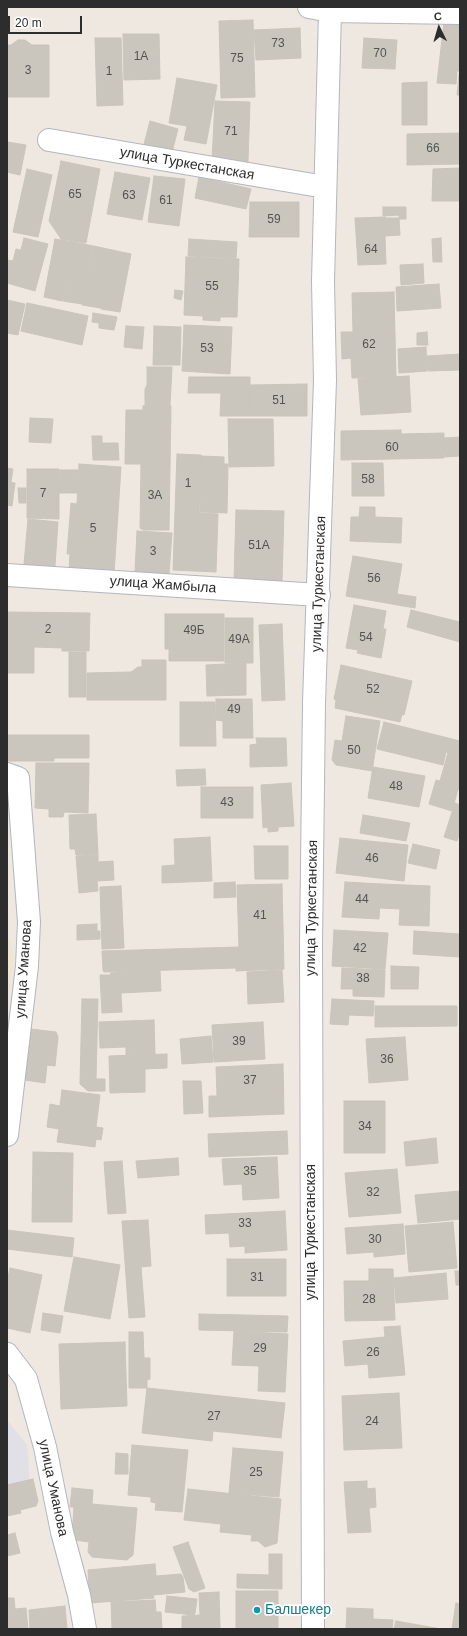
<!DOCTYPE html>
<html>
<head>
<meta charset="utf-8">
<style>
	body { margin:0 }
	#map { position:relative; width:467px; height:1636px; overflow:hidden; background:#eee8e0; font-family:Helvetica,sans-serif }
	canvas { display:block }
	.frame { position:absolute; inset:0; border:8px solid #2d2d2d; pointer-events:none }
	.north { position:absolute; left:419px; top:8px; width:40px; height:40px; -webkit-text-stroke:3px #fff; paint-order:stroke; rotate:355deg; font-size:11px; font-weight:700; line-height:16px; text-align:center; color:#2d2d2d }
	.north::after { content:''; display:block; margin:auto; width:14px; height:18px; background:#2d2d2d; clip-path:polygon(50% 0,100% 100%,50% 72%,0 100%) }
	.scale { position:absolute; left:8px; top:16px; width:74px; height:18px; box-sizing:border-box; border:2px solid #2d2d2d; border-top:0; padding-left:5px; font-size:12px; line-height:14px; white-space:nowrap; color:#2d2d2d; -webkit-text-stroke:3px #fff; paint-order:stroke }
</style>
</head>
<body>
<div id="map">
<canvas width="467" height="1636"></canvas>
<div class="frame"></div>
<div class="north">С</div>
<div class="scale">20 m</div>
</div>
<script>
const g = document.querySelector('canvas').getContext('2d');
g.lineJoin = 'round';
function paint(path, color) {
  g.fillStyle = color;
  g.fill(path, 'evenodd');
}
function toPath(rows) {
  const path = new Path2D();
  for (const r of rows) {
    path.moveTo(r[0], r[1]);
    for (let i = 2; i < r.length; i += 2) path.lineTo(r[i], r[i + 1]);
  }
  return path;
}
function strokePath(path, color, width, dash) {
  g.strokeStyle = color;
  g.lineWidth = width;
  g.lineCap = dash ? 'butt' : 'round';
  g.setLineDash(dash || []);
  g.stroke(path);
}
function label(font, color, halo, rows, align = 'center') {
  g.font = font + ' Helvetica,sans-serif';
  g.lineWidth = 3.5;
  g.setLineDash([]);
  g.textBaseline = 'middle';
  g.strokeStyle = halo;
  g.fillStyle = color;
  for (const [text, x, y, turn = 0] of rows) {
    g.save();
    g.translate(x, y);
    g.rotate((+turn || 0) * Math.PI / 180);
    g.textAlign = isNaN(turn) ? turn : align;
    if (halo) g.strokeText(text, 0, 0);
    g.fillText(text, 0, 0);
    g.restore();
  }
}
const industrial = toPath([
	[7,1420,27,1445,30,1485,7,1490]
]);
const education = toPath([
	[7,939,10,939,14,960,7,1005]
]);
const building = toPath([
	[253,20,255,97,221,98,219,21,253,20],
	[444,22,460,24,460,71,457,71,456,84,437,83,444,22],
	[300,28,301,58,256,60,254,30,300,28],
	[123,34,159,34,160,79,124,80,123,34],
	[95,38,121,38,123,105,97,106,95,38],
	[364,38,397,40,395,69,362,68,364,38],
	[18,40,25,40,32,45,49,45,49,97,7,97,7,45,11,45,18,40],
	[459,75,460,75,460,95,457,95,459,75],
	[177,78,217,85,206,144,184,140,187,126,169,123,177,78],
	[427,82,427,125,402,125,402,83,427,82],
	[215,101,250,102,248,162,212,161,215,101],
	[150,121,178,129,171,156,143,148,150,121],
	[460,133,460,164,407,165,407,134,460,133],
	[7,142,26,145,20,175,7,172,7,142],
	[61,161,100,169,86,243,61,239,49,221,61,161],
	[460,168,460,201,432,201,433,169,460,168],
	[27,169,52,175,38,237,13,232,27,169],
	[115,172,150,178,142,220,107,214,115,172],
	[154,176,185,179,179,226,148,222,154,176],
	[199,177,251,189,246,209,195,198,199,177],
	[250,202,299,202,299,237,249,237,250,202],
	[383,207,406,207,406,219,399,219,399,215,383,216,383,207],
	[385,217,385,218,399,218,400,235,385,236,386,264,358,265,355,218,385,217],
	[24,238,48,244,35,291,7,283,7,260,13,261,16,249,21,250,24,238],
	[441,238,442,262,433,262,432,239,441,238],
	[55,239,74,242,62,301,44,297,55,239],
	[189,239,237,242,236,258,188,256,189,239],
	[74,242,93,246,82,304,63,301,74,242],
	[94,246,112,250,101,308,82,305,94,246],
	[112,250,131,254,120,312,101,309,112,250],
	[186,257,239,259,237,317,220,317,220,321,203,320,203,316,184,315,186,257],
	[423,264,424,283,401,285,400,265,423,264],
	[439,284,441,308,397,311,396,287,439,284],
	[175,290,183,291,181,300,174,298,175,290],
	[394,292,396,377,352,378,351,358,342,359,341,332,353,332,352,293,394,292],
	[7,300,25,304,18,335,7,333,7,300],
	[27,303,88,316,82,345,21,331,27,303],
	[93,313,117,317,114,330,99,328,99,323,92,322,93,313],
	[184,325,232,327,230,374,182,371,184,325],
	[126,326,144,327,142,349,124,347,126,326],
	[154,326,181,327,180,365,153,365,154,326],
	[427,332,428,345,417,345,417,333,427,332],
	[426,347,427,371,399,373,398,349,426,347],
	[460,354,460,370,428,371,427,356,460,354],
	[147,367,172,367,170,406,145,406,145,389,147,385,147,367],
	[409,376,411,412,361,415,358,379,409,376],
	[189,377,250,377,250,416,220,416,221,393,188,393,189,377],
	[307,384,307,416,250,416,250,385,307,384],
	[143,406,171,406,169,530,143,530,140,528,141,464,125,464,126,410,143,410,143,406],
	[30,418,53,419,51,443,29,442,30,418],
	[228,419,273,419,274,466,229,467,228,419],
	[401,430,401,434,444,433,444,458,341,460,341,431,401,430],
	[92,436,102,436,102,443,118,443,119,460,93,460,92,436],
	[460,437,460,456,445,457,444,438,460,437],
	[177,454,201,455,199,513,218,514,216,572,173,570,177,454],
	[201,456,224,457,224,464,228,464,227,513,200,512,201,456],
	[352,463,383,463,384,496,352,496,352,463],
	[79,464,121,467,114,574,69,571,70,554,67,554,71,503,77,504,79,464],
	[7,468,13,469,11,482,7,482,7,468],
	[27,469,59,469,59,519,27,518,27,469],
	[60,470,78,470,77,493,59,493,60,470],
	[7,482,15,483,12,506,7,505,7,482],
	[18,488,26,488,26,503,19,503,18,488],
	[360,507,375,507,375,517,402,518,401,543,350,541,351,517,359,517,360,507],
	[236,510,284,511,282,582,234,580,236,510],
	[28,519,58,522,55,566,24,564,28,519],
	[137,531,172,533,169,574,135,571,137,531],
	[353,556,402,564,397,594,416,597,415,608,346,596,353,556],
	[354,605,386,611,383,629,386,629,381,658,357,653,358,650,346,648,354,605],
	[411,610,460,622,460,642,407,627,411,610],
	[7,612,90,613,89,651,62,651,62,648,34,647,34,673,7,673,7,612],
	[165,614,224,614,224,661,169,661,169,649,165,649,165,614],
	[225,618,253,618,253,663,225,663,225,618],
	[282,624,285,700,262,701,259,625,282,624],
	[69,652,86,652,86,697,69,697,69,652],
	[142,660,166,660,166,700,87,700,87,673,131,672,138,667,142,667,142,660],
	[246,663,246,695,207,696,206,665,246,663],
	[341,665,412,681,404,715,402,714,400,722,335,708,336,700,334,699,341,665],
	[216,699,252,699,253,738,223,738,223,721,216,720,216,699],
	[180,702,215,702,216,746,180,746,180,702],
	[346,716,380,721,372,771,336,765,332,760,335,740,342,741,346,716],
	[384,722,460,741,460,756,446,752,443,765,377,749,384,722],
	[7,735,89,735,89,758,54,758,54,761,7,761,7,735],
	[256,738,286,738,287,766,250,767,250,745,257,744,256,738],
	[448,753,460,757,460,790,458,789,452,811,429,804,436,780,440,781,448,753],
	[36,763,89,763,88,813,64,812,63,817,49,817,49,809,35,808,36,763],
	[373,767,425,776,419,807,368,798,373,767],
	[205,769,206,785,177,786,176,770,205,769],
	[291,783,294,826,278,827,278,831,268,832,268,827,263,828,261,785,291,783],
	[201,787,253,787,253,818,201,818,201,787],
	[455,803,460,805,460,833,457,841,444,837,455,803],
	[96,814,98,854,76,855,75,849,70,849,69,815,96,814],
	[363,815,410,823,406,841,360,833,363,815],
	[210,837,212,881,162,883,162,866,175,865,174,839,210,837],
	[340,838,408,845,404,881,336,873,340,838],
	[413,844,440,850,436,869,408,863,413,844],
	[254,846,288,846,288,879,255,879,254,846],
	[98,855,98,862,113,861,114,880,97,881,98,891,79,893,76,856,98,855],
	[235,882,236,897,214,898,214,883,235,882],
	[345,882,381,884,379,919,342,917,345,882],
	[282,884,284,969,236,971,236,968,104,972,103,970,102,951,239,947,237,885,282,884],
	[381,884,430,886,429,926,399,925,400,909,380,908,381,884],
	[121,886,124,948,102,949,100,887,121,886],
	[97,924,97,931,100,931,100,939,77,940,77,925,97,924],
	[334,930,388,933,385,969,332,966,334,930],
	[414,931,460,934,460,957,413,954,414,931],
	[391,966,419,967,418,989,391,989,391,966],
	[342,968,385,970,384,997,353,996,353,989,341,989,342,968],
	[160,970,161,991,121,993,122,1012,102,1013,100,975,111,975,110,973,160,970],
	[282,970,284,1002,248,1004,247,972,282,970],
	[82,999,98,999,96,1079,105,1079,105,1091,88,1091,80,1084,82,999],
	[332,999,374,1001,373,1016,349,1015,348,1025,330,1024,332,999],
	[375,1006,457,1006,457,1026,375,1027,375,1006],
	[154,1020,155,1054,126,1055,126,1047,100,1048,99,1022,154,1020],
	[263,1022,265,1059,214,1062,212,1025,263,1022],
	[31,1029,56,1032,58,1037,55,1066,47,1065,45,1083,25,1080,31,1029],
	[211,1036,213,1062,182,1064,180,1039,211,1036],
	[405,1037,408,1080,369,1083,366,1039,405,1037],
	[167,1054,167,1068,145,1069,145,1092,110,1093,109,1056,167,1054],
	[283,1064,284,1114,209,1117,209,1096,217,1096,216,1067,283,1064],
	[183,1081,201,1081,203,1113,184,1114,183,1081],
	[62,1090,100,1095,96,1127,103,1128,101,1140,96,1139,95,1147,57,1142,59,1129,47,1127,50,1104,60,1106,62,1090],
	[344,1101,385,1101,385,1153,344,1153,344,1101],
	[287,1131,288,1154,209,1157,208,1134,287,1131],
	[436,1138,438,1163,406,1166,404,1142,436,1138],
	[33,1152,73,1153,72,1222,32,1222,33,1152],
	[277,1157,279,1198,243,1200,242,1184,224,1185,222,1159,277,1157],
	[178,1158,179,1175,138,1178,136,1161,178,1158],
	[122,1161,126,1213,108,1214,104,1162,122,1161],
	[397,1169,401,1213,349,1217,345,1173,397,1169],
	[460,1191,460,1219,418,1223,415,1195,460,1191],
	[285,1211,287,1250,245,1253,245,1246,230,1247,229,1233,206,1234,205,1215,285,1211],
	[148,1220,151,1266,141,1267,145,1317,129,1318,122,1221,148,1220],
	[453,1222,457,1268,409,1272,405,1226,453,1222],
	[403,1224,405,1254,374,1257,374,1252,347,1254,345,1228,403,1224],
	[7,1230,74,1238,72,1257,7,1249,7,1230],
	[74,1257,120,1265,110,1319,64,1311,74,1257],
	[227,1259,286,1259,286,1296,227,1296,227,1259],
	[10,1268,42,1275,30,1333,7,1328,7,1282,10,1268],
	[369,1269,393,1269,395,1320,345,1321,344,1281,369,1281,369,1269],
	[455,1271,460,1271,460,1285,456,1285,455,1271],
	[446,1273,448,1299,396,1303,394,1278,446,1273],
	[43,1313,63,1316,60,1333,41,1330,43,1313],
	[199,1314,288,1316,287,1332,199,1330,199,1314],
	[400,1326,405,1375,369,1378,368,1364,345,1366,343,1341,385,1337,384,1327,400,1326],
	[234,1331,288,1334,285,1392,258,1391,259,1366,232,1365,234,1331],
	[129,1332,143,1332,144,1358,150,1358,150,1379,147,1380,147,1388,129,1388,129,1332],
	[125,1342,127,1406,61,1409,59,1344,125,1342],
	[147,1388,285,1403,281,1438,213,1431,212,1441,142,1433,147,1388],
	[399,1393,402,1448,344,1450,342,1396,399,1393],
	[132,1445,188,1450,182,1512,155,1510,156,1503,151,1502,151,1497,128,1495,132,1445],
	[233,1448,283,1452,279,1497,229,1493,233,1448],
	[116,1453,128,1454,128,1474,115,1474,116,1453],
	[33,1479,38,1501,36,1506,20,1510,21,1513,7,1516,7,1485,33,1479],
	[367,1481,367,1489,375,1488,376,1507,369,1508,371,1532,348,1533,344,1482,367,1481],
	[72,1488,93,1490,92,1504,137,1508,133,1555,127,1560,92,1557,88,1552,89,1542,74,1540,72,1537,74,1507,70,1507,72,1488],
	[188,1489,281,1499,277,1543,265,1547,258,1541,251,1541,252,1535,220,1532,221,1524,184,1520,188,1489],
	[15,1533,20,1553,7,1556,7,1535,15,1533],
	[188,1542,205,1588,194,1592,189,1589,173,1547,188,1542],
	[269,1554,282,1554,282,1589,237,1588,237,1574,269,1575,269,1554],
	[155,1564,156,1576,181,1574,183,1577,185,1592,153,1595,154,1598,90,1603,88,1570,155,1564],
	[236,1591,278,1591,278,1629,236,1629,236,1591],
	[219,1592,220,1629,182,1629,182,1616,200,1615,199,1593,219,1592],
	[167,1596,197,1599,195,1613,194,1615,165,1612,167,1596],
	[7,1598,14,1598,15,1609,26,1608,28,1629,7,1629,7,1598],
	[155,1600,156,1612,161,1612,162,1629,112,1629,111,1602,155,1600],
	[456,1603,460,1604,460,1629,452,1629,456,1603],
	[65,1606,67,1629,30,1629,29,1610,65,1606],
	[347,1608,373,1609,373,1619,393,1620,392,1629,346,1629,347,1608],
	[396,1621,441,1629,394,1629,396,1621]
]);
const street = toPath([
	[309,7,330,11,460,13],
	[49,140,325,187],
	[7,575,319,595],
	[7,774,18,778,29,922,27,966,7,1135],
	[7,1354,26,1379,45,1447,62,1532,79,1595,85,1629],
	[313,1629,311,945,314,703,325,380,323,281,330,11]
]);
const markers = [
	[257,1610,4,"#0f9aa8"]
];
const numberNames = [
	["73",278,44],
	["70",380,54],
	["1А",141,57],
	["75",237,59],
	["3",28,71],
	["1",109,72],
	["71",231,132],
	["66",433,149],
	["65",75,195],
	["63",129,196],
	["61",166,201],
	["59",274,220],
	["64",371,250],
	["55",212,287],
	["62",369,345],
	["53",207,349],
	["51",279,401],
	["60",392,448],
	["58",368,480],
	["1",188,484],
	["7",43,494],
	["3А",155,496],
	["5",93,529],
	["51А",259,546],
	["3",153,552],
	["56",374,579],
	["2",48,630],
	["49Б",194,631],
	["54",366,638],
	["49А",239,640],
	["52",373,690],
	["49",234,710],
	["50",354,751],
	["48",396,787],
	["43",227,803],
	["46",372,859],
	["44",362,900],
	["41",260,916],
	["42",360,949],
	["38",363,979],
	["39",239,1042],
	["36",387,1060],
	["37",250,1081],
	["34",365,1127],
	["35",250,1172],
	["32",373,1193],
	["33",245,1224],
	["30",375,1240],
	["31",257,1278],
	["28",369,1300],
	["29",260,1349],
	["26",373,1353],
	["27",214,1417],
	["24",372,1422],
	["25",256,1473]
];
const streetNames = [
	["улица Туркестанская",187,164,10],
	["улица Туркестанская",319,584,-88],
	["улица Жамбыла",163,585,4],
	["улица Туркестанская",312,908,-89],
	["улица Уманова",24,969,-86],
	["улица Туркестанская",311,1232,-90],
	["улица Уманова",53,1488,78]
];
const cultureNames = [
	["Балшекер",265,1610]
];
paint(industrial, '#e2e0e7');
paint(education, '#efe5d1');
paint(building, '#cac6be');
strokePath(building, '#cac4ba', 1);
strokePath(street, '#b3b6c0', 24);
strokePath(street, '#fff', 22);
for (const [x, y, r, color] of markers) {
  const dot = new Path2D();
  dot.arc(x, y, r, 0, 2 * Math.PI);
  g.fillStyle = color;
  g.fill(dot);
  strokePath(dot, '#fff', 1.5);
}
label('12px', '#545351', null, numberNames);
label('14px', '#2d2d2d', '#fff', streetNames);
label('14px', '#0d838f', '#fff', cultureNames, 'left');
</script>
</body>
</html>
